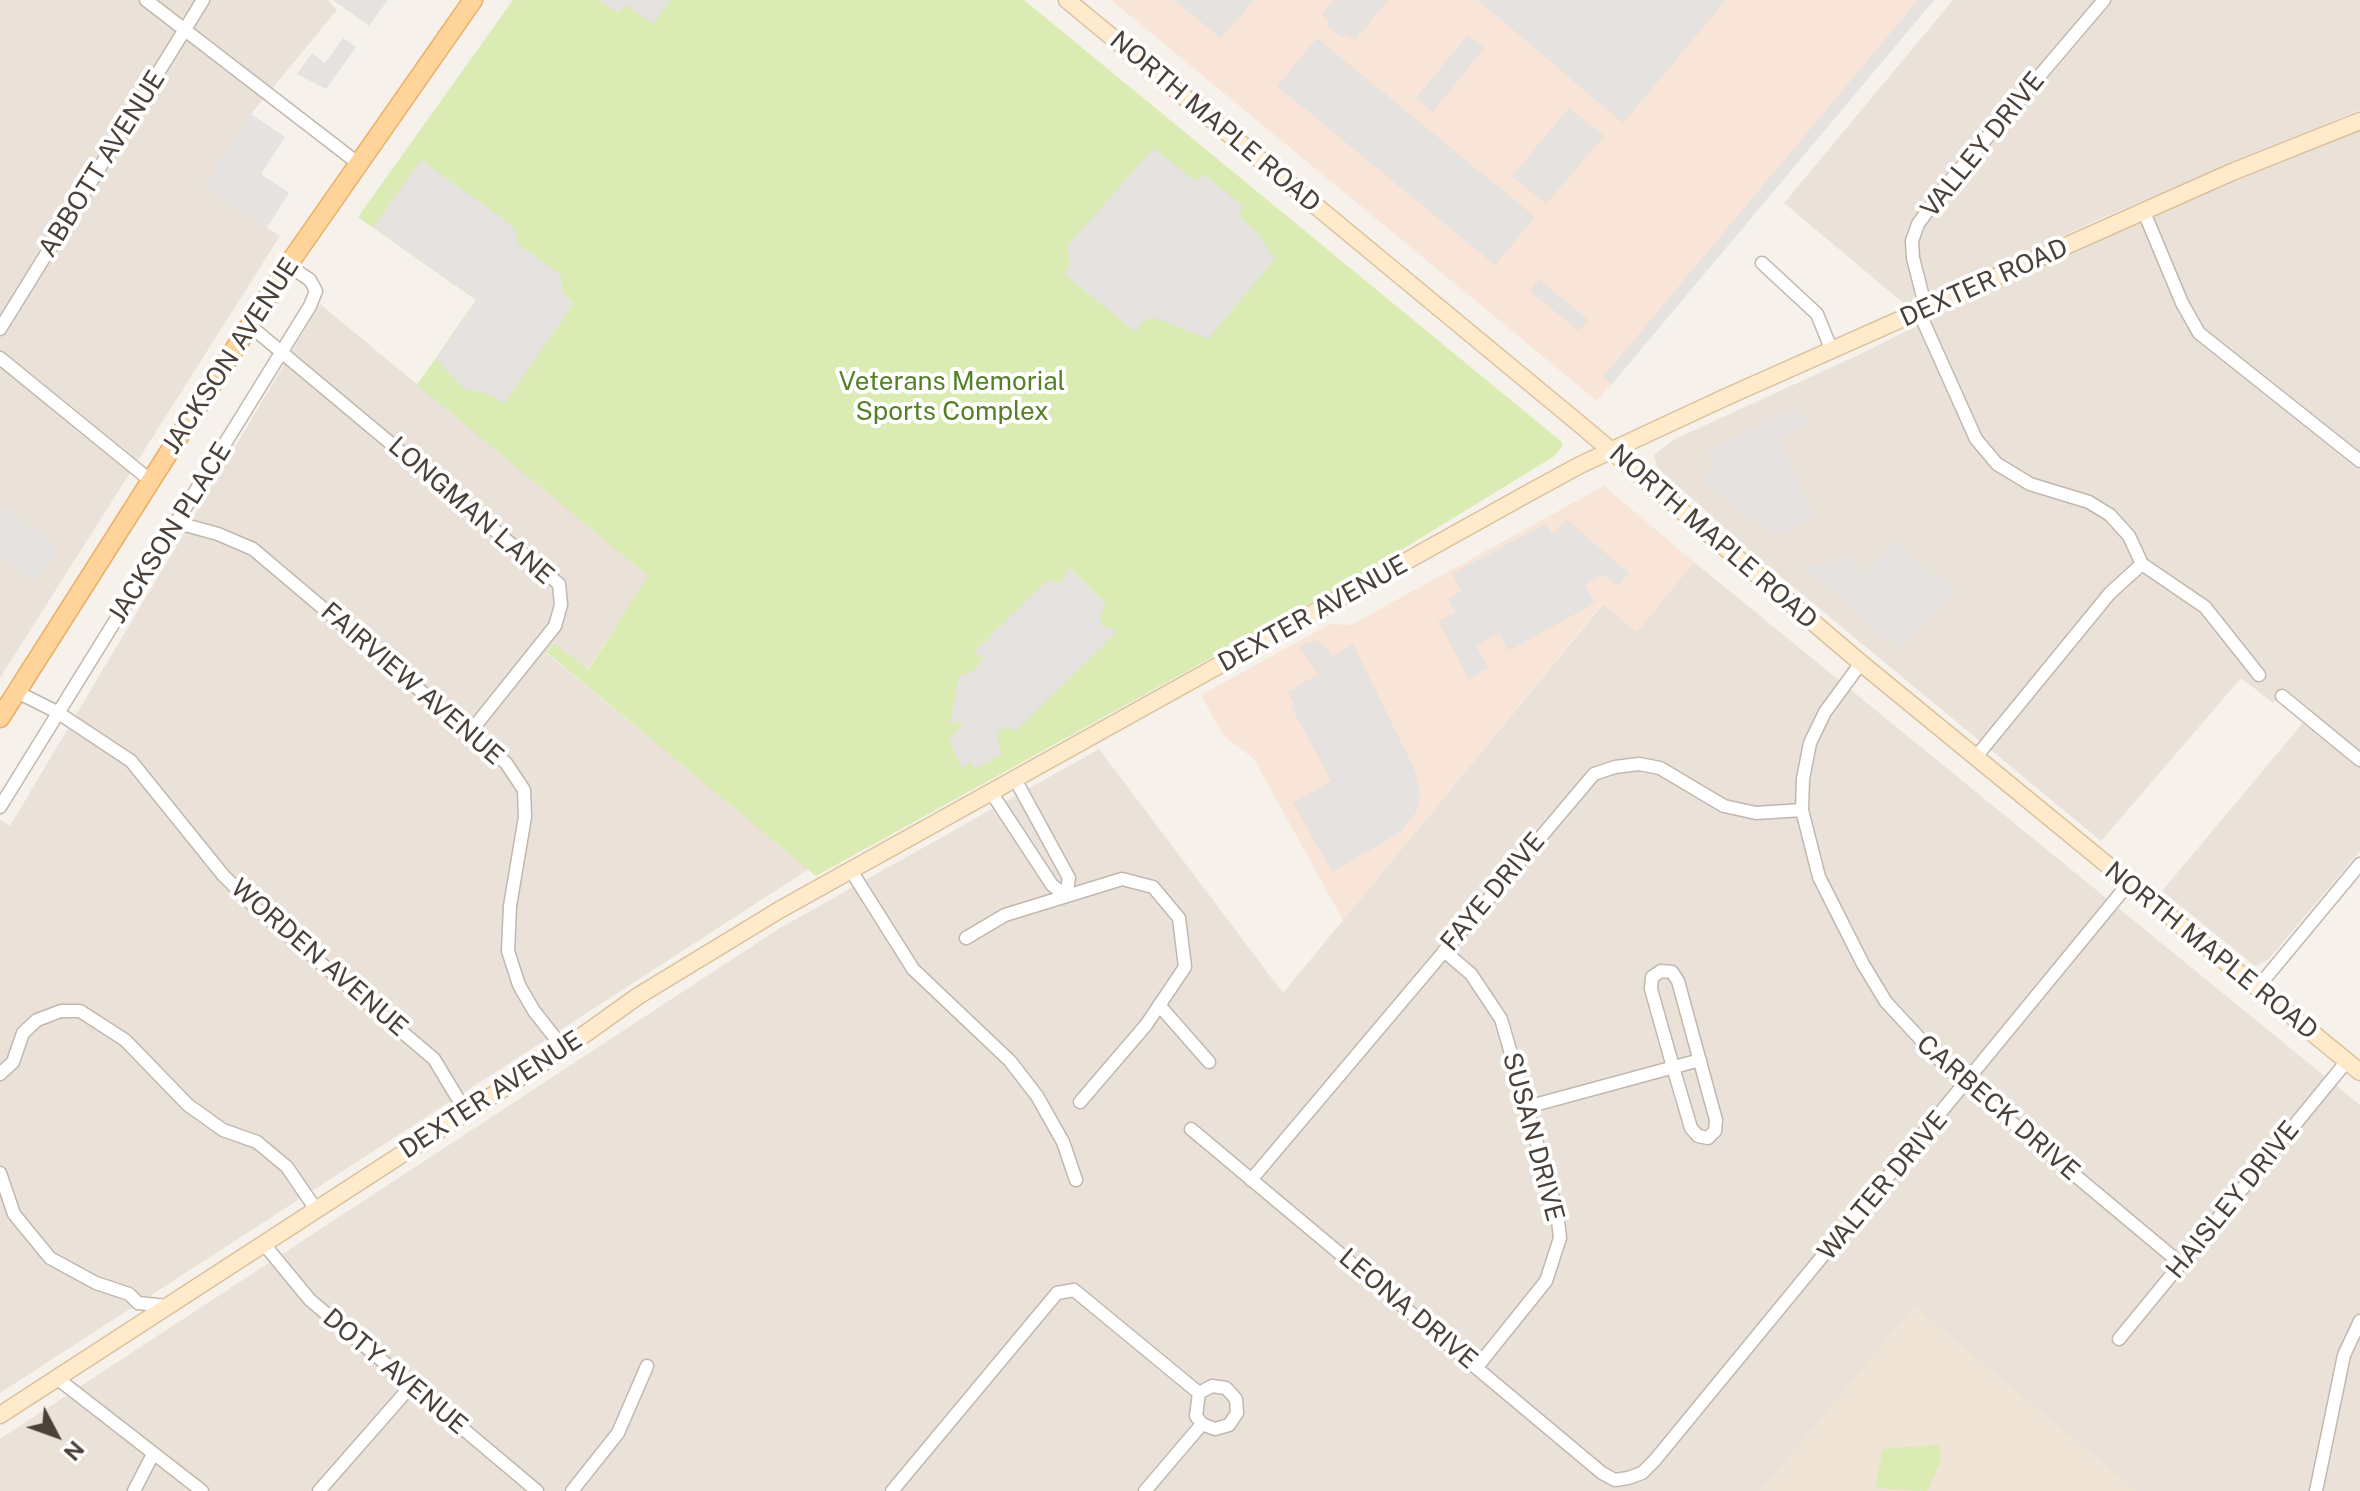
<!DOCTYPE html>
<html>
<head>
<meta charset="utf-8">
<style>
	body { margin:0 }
	#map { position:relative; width:2360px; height:1491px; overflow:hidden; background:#f6f1eb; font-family:"Public Sans",sans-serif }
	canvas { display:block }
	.north { position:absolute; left:16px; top:1395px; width:80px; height:80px; -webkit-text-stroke:6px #fff; paint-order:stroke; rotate:131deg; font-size:22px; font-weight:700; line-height:32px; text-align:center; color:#4b4138 }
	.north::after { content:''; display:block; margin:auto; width:28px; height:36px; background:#4b4138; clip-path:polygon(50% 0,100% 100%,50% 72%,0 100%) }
</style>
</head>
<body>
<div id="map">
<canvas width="2360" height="1491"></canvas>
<div class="north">N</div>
</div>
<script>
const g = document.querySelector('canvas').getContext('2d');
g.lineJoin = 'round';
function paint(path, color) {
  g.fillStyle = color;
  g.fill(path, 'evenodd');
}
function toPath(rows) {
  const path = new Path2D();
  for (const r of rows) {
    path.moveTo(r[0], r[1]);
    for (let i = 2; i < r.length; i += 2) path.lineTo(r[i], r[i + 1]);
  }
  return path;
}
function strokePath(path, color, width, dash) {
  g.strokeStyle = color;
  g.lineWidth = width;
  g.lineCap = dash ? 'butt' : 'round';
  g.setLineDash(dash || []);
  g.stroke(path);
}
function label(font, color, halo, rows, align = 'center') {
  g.font = font + ' "Public Sans",sans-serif';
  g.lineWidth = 8;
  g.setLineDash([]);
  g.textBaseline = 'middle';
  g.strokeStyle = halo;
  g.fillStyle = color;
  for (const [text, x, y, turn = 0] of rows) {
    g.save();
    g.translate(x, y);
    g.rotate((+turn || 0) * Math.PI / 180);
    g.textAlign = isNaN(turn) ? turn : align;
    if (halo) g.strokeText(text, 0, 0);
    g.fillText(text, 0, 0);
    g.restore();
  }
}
const residential = toPath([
	[0,0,327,0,337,10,251,114,204,188,280,236,0,678],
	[1953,0,2360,0,2360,110,2102,218,1908,307,1784,203],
	[2360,127,2360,851,2268,960,2255,966,2162,891,2312,712,2286,689,2273,703,2241,678,2101,841,1757,557,1657,467,1654,455,1673,440,1856,356,2069,250],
	[320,304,649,576,587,670,554,644,546,653,809,869,0,1393,0,819,10,826],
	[1694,562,2360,1105,2360,1491,2136,1491,1914,1307,1761,1491,0,1491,0,1439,780,928,1099,749,1283,993,1603,604,1637,631]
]);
const commercial = toPath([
	[1111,0,1934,0,1597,401],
	[1604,486,1694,562,1637,632,1602,604,1343,920,1254,759,1223,735,1201,695,1330,624,1351,625]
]);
const education = toPath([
	[1914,1306,2136,1491,1761,1491]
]);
const green = toPath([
	[513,0,1024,0,1563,443,1562,447,1553,457,1352,580,816,876,546,652,554,643,588,670,648,576,417,385,476,300,358,217],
	[1937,1445,1941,1452,1940,1463,1927,1491,1875,1488,1883,1449]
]);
const parking = toPath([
	[333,0,388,0,369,26],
	[599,0,670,0,653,24,626,5,617,13],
	[1174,0,1254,0,1221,38],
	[1334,0,1388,0,1355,40,1346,34,1343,38,1327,25,1330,21,1322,14],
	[1478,0,1726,0,1623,123],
	[1918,0,1934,0,1612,384,1603,377],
	[1468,35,1484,48,1433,112,1416,98],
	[343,38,356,47,326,89,297,74,312,53,325,63],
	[1317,38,1535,217,1495,265,1277,86],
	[1569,108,1604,136,1546,204,1512,176],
	[251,114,285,137,261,174,289,193,266,229,203,188],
	[1154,148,1195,181,1203,174,1244,207,1238,214,1258,234,1275,259,1208,339,1155,318,1146,319,1135,332,1064,274,1069,266,1068,245],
	[421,160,513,226,518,244,560,274,563,293,574,303,504,404,489,394,464,389,436,359,477,300,373,227],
	[1539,279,1588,320,1579,331,1530,291],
	[1799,407,1807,425,1778,439,1815,516,1772,536,1702,481,1713,467,1706,450],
	[4,506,59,551,33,583,0,555,0,511],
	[1567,520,1629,573,1618,586,1604,574,1585,585,1595,603,1508,651,1499,633,1476,646,1488,668,1469,679,1438,621,1455,612,1448,599,1462,591,1452,574,1545,524,1552,534],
	[1896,541,1953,591,1900,651,1798,562,1832,567,1844,554,1866,574],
	[1069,567,1106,604,1100,617,1102,626,1118,631,1017,730,1003,728,997,733,1001,755,975,769,970,761,962,769,949,739,962,725,960,721,950,724,959,676,974,670,984,657,974,652,1046,581,1061,583],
	[1317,640,1333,656,1353,644,1416,773,1420,794,1417,811,1400,832,1332,872,1293,803,1331,781,1291,706,1294,704,1288,692,1318,674,1298,646]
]);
const minor = toPath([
	[146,0,359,164],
	[2144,212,2182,303,2199,333,2360,461],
	[1762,263,1817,314,1832,351],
	[1926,309,1913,258,1912,241,1918,224,1944,188,2104,0],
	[1919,312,1976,439,1997,464,2030,484,2089,502,2110,515,2129,536,2142,564,2205,607,2259,675],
	[249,325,559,584,561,605,555,626,471,731],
	[0,329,203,0],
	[0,358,151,481],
	[178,523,218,534,253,549,506,763,524,790,525,817,510,906,508,951,519,985,534,1011,564,1049],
	[1861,663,1825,712,1810,743,1803,779,1802,810,1819,877,1863,964,1886,1002,1948,1069,2180,1263],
	[17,692,57,712,131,761,223,875,257,909,434,1059,466,1112],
	[2282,696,2360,760],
	[1975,758,2110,593,2142,564],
	[991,792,1052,885,1066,896,1069,878,1015,779],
	[0,807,310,306,316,291,310,280,288,265],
	[850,869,913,969,1010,1061,1037,1096,1063,1142,1076,1180],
	[966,938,1005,915,1122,879,1153,887,1179,918,1185,967,1146,1025,1080,1102],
	[1444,951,1471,974,1501,1019,1557,1212,1560,1238,1546,1281,1477,1367],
	[1661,971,1672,972,1678,981,1716,1120,1715,1131,1708,1138,1698,1136,1691,1128,1673,1067,1651,989,1652,977,1661,971],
	[2258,987,2360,864],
	[1159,1005,1209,1062],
	[0,1074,13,1062,23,1033,37,1020,61,1011,80,1011,125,1040,188,1105,223,1130,257,1142,287,1167,315,1208],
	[1527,1107,1700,1060],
	[1191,1129,1602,1473,1615,1480,1628,1478,1642,1473,1655,1460,2129,883],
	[0,1173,14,1214,50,1258,96,1283,129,1294,138,1303,167,1306],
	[1251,1180,1594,774,1615,767,1639,764,1660,768,1724,806,1756,813,1802,810],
	[263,1243,310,1300,537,1491],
	[2119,1339,2347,1061],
	[58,1379,202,1491],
	[1199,1393,1212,1386,1226,1388,1236,1399,1237,1413,1229,1425,1215,1429,1202,1424],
	[134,1491,152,1456],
	[319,1491,411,1386],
	[572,1491,618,1433,647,1366],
	[892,1491,1057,1293,1074,1290,1199,1393],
	[1145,1491,1202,1424,1196,1416,1199,1393],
	[2316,1491,2344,1355,2360,1321]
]);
const secondary = toPath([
	[1067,0,1582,426,1861,663,2360,1072],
	[0,1415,564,1049,638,996,781,909,1525,495,1580,465,1726,397,2232,172,2360,121]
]);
const primary = toPath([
	[0,718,288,265,473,0]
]);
const streetNames = [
	["NORTH MAPLE ROAD",1215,122,40],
	["VALLEY DRIVE",1983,145,-51],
	["ABBOTT AVENUE",102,164,-58],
	["DEXTER ROAD",1984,283,-24],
	["JACKSON AVENUE",231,356,-57],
	["LONGMAN LANE",471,511,41],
	["JACKSON PLACE",170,533,-58],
	["NORTH MAPLE ROAD",1713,537,41],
	["DEXTER AVENUE",1313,614,-29],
	["FAIRVIEW AVENUE",412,684,41],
	["FAYE DRIVE",1493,892,-50],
	["NORTH MAPLE ROAD",2211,951,39],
	["WORDEN AVENUE",319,958,41],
	["DEXTER AVENUE",491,1095,-33],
	["CARBECK DRIVE",1998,1108,41],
	["SUSAN DRIVE",1533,1137,75],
	["WALTER DRIVE",1883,1186,-50],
	["HAISLEY DRIVE",2233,1200,-51],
	["LEONA DRIVE",1408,1309,40],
	["DOTY AVENUE",395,1372,40]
];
const parkNames = [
	["Veterans Memorial",952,382],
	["Sports Complex",952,412]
];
paint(residential, '#eae2d9');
paint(commercial, '#f8e5d7');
paint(education, '#efe4d5');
paint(green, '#daebb3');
paint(parking, '#e5e2df');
strokePath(minor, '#c2b7ad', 15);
strokePath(secondary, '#dac19c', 19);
strokePath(primary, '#e9af66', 21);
strokePath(minor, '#fff', 12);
strokePath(secondary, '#ffebcc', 16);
strokePath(primary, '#ffd49b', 18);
label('26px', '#4b4138', '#fff', streetNames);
label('26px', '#568028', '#fff', parkNames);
</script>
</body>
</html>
